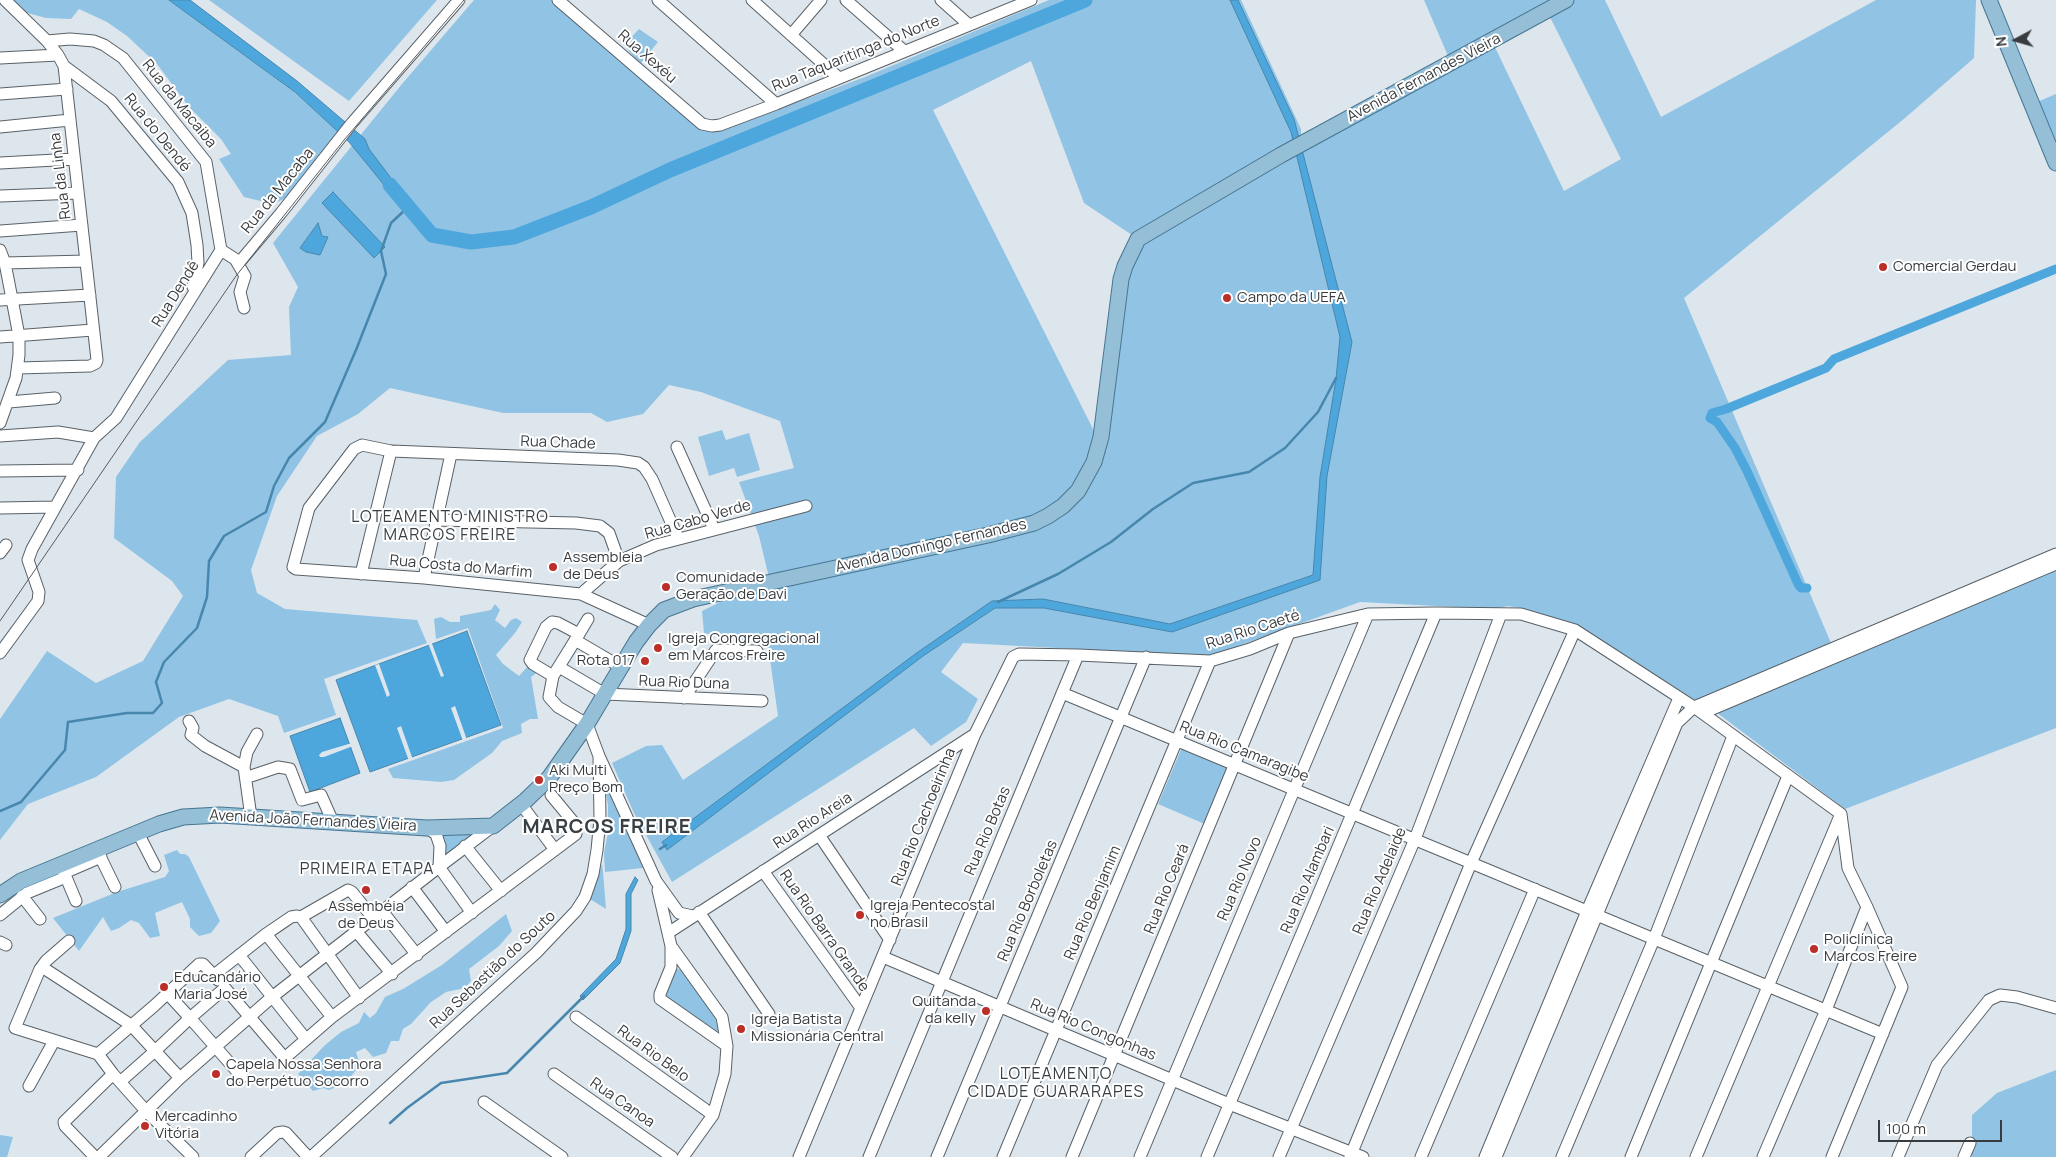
<!DOCTYPE html>
<html>
<head>
<meta charset="utf-8">
<style>
	body { margin:0 }
	#map { position:relative; width:2056px; height:1157px; overflow:hidden; background:#dde6ed; font-family:Manrope,sans-serif }
	canvas { display:block }
	.north { position:absolute; left:1991px; top:15px; width:50px; height:50px; -webkit-text-stroke:4px #fff; paint-order:stroke; rotate:264deg; font-size:14px; font-weight:700; line-height:20px; text-align:center; color:#393c3f }
	.north::after { content:''; display:block; margin:auto; width:18px; height:22px; background:#393c3f; clip-path:polygon(50% 0,100% 100%,50% 72%,0 100%) }
	.scale { position:absolute; left:1878px; top:1120px; width:124px; height:22px; box-sizing:border-box; border:2px solid #393c3f; border-top:0; padding-left:6px; font-size:15px; line-height:18px; white-space:nowrap; color:#393c3f; -webkit-text-stroke:4px #fff; paint-order:stroke }
</style>
</head>
<body>
<div id="map">
<canvas width="2056" height="1157"></canvas>
<div class="north">N</div>
<div class="scale">100 m</div>
</div>
<script>
const g = document.querySelector('canvas').getContext('2d');
g.lineJoin = 'round';
function paint(path, color) {
  g.fillStyle = color;
  g.fill(path, 'evenodd');
}
function toPath(rows) {
  const path = new Path2D();
  for (const r of rows) {
    path.moveTo(r[0], r[1]);
    for (let i = 2; i < r.length; i += 2) path.lineTo(r[i], r[i + 1]);
  }
  return path;
}
function strokePath(path, color, width, dash) {
  g.strokeStyle = color;
  g.lineWidth = width;
  g.lineCap = dash ? 'butt' : 'round';
  g.setLineDash(dash || []);
  g.stroke(path);
}
function label(font, color, halo, rows, align = 'center') {
  g.font = font + ' Manrope,sans-serif';
  g.lineWidth = 4;
  g.setLineDash([]);
  g.textBaseline = 'middle';
  g.strokeStyle = halo;
  g.fillStyle = color;
  for (const [text, x, y, turn = 0] of rows) {
    g.save();
    g.translate(x, y);
    g.rotate((+turn || 0) * Math.PI / 180);
    g.textAlign = isNaN(turn) ? turn : align;
    if (halo) g.strokeText(text, 0, 0);
    g.fillText(text, 0, 0);
    g.restore();
  }
}
const green = toPath([
	[12,0,170,0,299,96,338,132,286,198,273,204,244,197,219,159,231,154,221,139,189,107,157,64,127,36,107,22,79,9,71,19,46,18,24,12],
	[209,0,437,0,349,101],
	[474,0,555,0,707,129,720,131,865,77,1049,0,1072,0,876,82,914,70,1085,0,1241,0,1301,129,1301,143,1451,63,1424,0,1605,0,1661,117,1876,0,1976,0,1974,58,1905,118,1684,298,1831,643,1697,701,1580,627,1526,609,1508,606,1495,609,1360,602,1210,656,963,643,941,672,978,699,966,722,931,746,914,728,672,882,634,813,612,763,646,746,662,745,683,780,778,716,768,645,704,633,702,611,755,585,770,582,759,536,739,482,794,468,780,421,701,392,669,385,643,414,607,422,591,413,503,413,390,388,358,414,317,436,277,496,251,570,257,593,285,609,417,620,427,643,324,679,336,715,284,733,278,716,229,699,179,717,96,777,28,804,0,840,0,719,47,651,96,683,143,661,183,596,172,581,114,538,116,477,140,442,228,360,291,355,289,307,298,287,273,243,402,84],
	[1547,11,1621,159,1564,191,1492,41],
	[1031,61,1084,203,1138,239,1121,279,1095,433,933,110],
	[639,29,658,42,640,64,624,45],
	[2056,94,2056,145,2037,102],
	[722,430,726,440,749,433,760,470,737,477,734,468,709,476,698,437],
	[2056,568,2056,728,1845,809,1716,712],
	[495,604,500,610,495,620,505,628,511,620,516,618,522,622,515,633,496,655,503,664,519,676,529,665,539,671,531,677,538,719,530,719,521,724,522,733,502,741,492,753,454,780,441,782,393,778,388,769,503,728,468,628,436,639,434,619,441,617,450,622,460,622,460,616,491,610],
	[1183,745,1232,766,1207,825,1158,804],
	[601,767,643,868,605,872,604,853,608,833,608,805],
	[478,830,441,861,440,832],
	[177,850,180,854,185,854,189,857,220,921,211,933,199,936,190,927,190,919,182,902,155,913,160,936,150,938,139,923,131,920,119,928,111,931,103,917,79,951,53,918,117,892,165,877,169,871,164,855],
	[602,864,603,872,606,909,590,899],
	[506,914,512,931,499,946,469,969,471,981,465,988,446,992,431,1002,411,1024,403,1029,399,1041,391,1041,386,1053,373,1057,365,1048,356,1052,360,1065,349,1079,339,1086,329,1090,323,1088,313,1091,298,1074,324,1046,341,1032,359,1023,364,1012,370,1018,376,1013,385,997,403,989,442,965],
	[679,969,683,971,714,1015,720,1033,661,995,675,970],
	[2056,1070,2056,1157,1972,1157,1972,1115,1997,1093],
	[0,1135,13,1137,7,1157,0,1157]
]);
const water = toPath([
	[169,0,190,0,297,81,365,139,369,149,406,198,398,202,349,142,296,93,169,0],
	[1230,0,1238,0,1294,119,1352,342,1327,476,1320,580,1172,632,1044,608,995,608,923,656,667,850,662,842,918,652,992,601,1043,599,1170,624,1313,575,1320,477,1336,379,1340,337,1291,132,1230,0],
	[333,192,385,247,374,258,322,203,333,192],
	[318,223,322,236,328,237,320,255,306,252,300,248,318,223],
	[467,631,501,725,370,772,336,680,467,631],
	[340,718,360,773,310,792,290,736,340,718],
	[635,877,638,880,631,894,631,931,620,963,583,1000,580,996,616,959,626,929,626,894,635,877]
]);
const pier = toPath([
	[431,641,444,676,441,677,428,643],
	[379,664,390,695,387,697,375,665],
	[455,706,467,740,463,741,451,708],
	[401,726,413,760,409,761,397,728],
	[352,743,353,746,324,757,320,757,319,755,322,752]
]);
const stream = toPath([
	[998,602,1058,574,1111,542,1153,509,1193,483,1249,472,1285,448,1318,412,1336,378],
	[0,811,21,802,65,750,68,722,127,713,153,713,162,703,156,682,164,662,197,628,207,597,209,561,224,536,266,512,274,486,289,458,325,422,356,350,386,274,381,251,391,223,408,207],
	[660,849,666,845],
	[390,1123,407,1108,441,1083,507,1073,584,996]
]);
const canal = toPath([
	[1807,588,1801,588,1798,584,1747,471,1735,448,1717,422,1710,418,1712,413,1726,409,1826,368,1834,359,2056,269]
]);
const river = toPath([
	[390,185,432,235,471,242,514,237,591,207,670,170,1085,0]
]);
const minor = toPath([
	[5,0,47,41,58,55,64,66,97,360,96,363,90,366,18,368],
	[558,0,702,124,712,126,720,125,776,104,1031,0],
	[658,0,776,104],
	[752,0,839,78],
	[846,0,904,51],
	[941,0,968,24],
	[791,35,821,0],
	[47,41,70,39,94,41,104,45,123,58,206,162,221,250],
	[0,58,58,55],
	[64,66,111,101,178,182,192,213,197,245,198,263,193,287],
	[0,94,67,89],
	[0,127,70,120],
	[0,163,74,159],
	[0,196,78,193],
	[0,231,82,225],
	[0,250,5,263,12,299,19,336,19,355,16,378,0,423],
	[221,250,235,259,245,276,240,292,244,308],
	[5,263,86,261],
	[238,264,281,213,352,123,459,0],
	[0,300,90,295],
	[0,337,93,330],
	[9,402,55,398],
	[0,436,58,432,94,438],
	[677,447,714,529],
	[0,471,78,470],
	[0,508,55,507],
	[437,520,576,523,600,526,609,533,619,561],
	[0,553,6,545],
	[361,574,391,451],
	[424,578,451,454],
	[581,594,619,561,656,545,806,506],
	[649,625,581,594,424,578,296,569,293,567,309,508,354,449,362,445,391,451,618,460,638,463,644,467,652,479,678,538],
	[579,634,588,619],
	[575,640,621,667],
	[0,653,38,601,39,592,28,560,32,549,94,438,116,418,221,250],
	[559,667,605,694,762,701],
	[553,676,533,664,530,660,546,627,552,622,558,623,579,634,553,676,549,697,558,707,587,724,599,756,656,881,679,913,693,916],
	[1062,693,1883,1034],
	[684,698,716,650,757,651],
	[1703,713,2056,564],
	[189,721,193,728,191,735,205,746,244,767],
	[251,776,278,767,290,769,302,800,321,795,333,822],
	[521,804,555,850],
	[251,817,244,767,247,752,257,734],
	[427,828,436,834,440,846,439,867,472,913],
	[138,833,155,866],
	[819,835,890,940],
	[465,846,501,891],
	[97,850,115,887],
	[63,870,76,901],
	[763,871,861,1008],
	[64,873,101,857],
	[412,887,446,932],
	[658,890,671,946,722,1017,727,1046,725,1074,713,1115,683,1157],
	[22,896,40,919],
	[382,911,417,955],
	[699,912,769,1014],
	[0,915,27,893,66,877],
	[301,917,348,890,352,892,373,918],
	[356,931,392,974],
	[668,933,975,734],
	[266,934,332,1017],
	[69,941,46,961,40,969,15,1028,98,1054,113,1074,146,1111,193,1157],
	[0,942,6,945],
	[671,946,671,967,660,994,660,999,727,1046],
	[239,955,305,1038],
	[883,957,1229,1104,1363,1157],
	[42,967,131,1025,155,1051,120,1082],
	[214,975,266,934,291,917,297,916,301,917,359,998],
	[168,994,190,1018,155,1051,180,1078],
	[576,1017,713,1115],
	[98,1054,154,1006,199,964,203,964,218,980],
	[554,1074,672,1157],
	[242,1077,190,1018,225,988,283,1056,287,1056,332,1017,576,834,575,824,551,795],
	[29,1086,54,1041],
	[484,1102,562,1157],
	[95,1157,65,1126,64,1122,113,1074],
	[99,1157,180,1078,272,997,439,867,493,826],
	[251,1157,277,1133,283,1132,286,1133,308,1157],
	[311,1157,536,953,576,911,585,897,593,874,597,850,600,819,599,756],
	[799,1157,975,734,1013,657,1019,654,1078,655,1210,661,1250,649,1289,633,1368,614,1436,613,1521,614,1575,630,1694,707,1841,814,1848,868,1867,907,1826,1010,1763,1157],
	[869,1157,1078,655],
	[937,1157,1146,657],
	[1003,1157,1210,661],
	[1072,1157,1289,633],
	[1140,1157,1368,614],
	[1207,1157,1313,907,1436,613],
	[1279,1157,1415,839,1501,614],
	[1350,1157,1471,863,1575,630],
	[1421,1157,1535,889],
	[1485,1157,1587,911,1679,698],
	[1496,1157,1677,723,1694,707,2056,554],
	[1562,1157,1654,939,1733,736],
	[1631,1157,1788,776],
	[1696,1157,1840,816],
	[1832,1157,1902,987,1867,907],
	[1898,1157,1937,1065,1989,1000,2000,995,2017,997,2056,1008],
	[1964,1157,1970,1143]
]);
const major = toPath([
	[1989,0,2056,163],
	[0,895,21,881,159,824,183,817,220,815,427,828,493,826,525,801,549,778,587,724,636,642,649,625,664,610,693,599,988,535,1034,523,1048,516,1063,506,1078,491,1094,462,1101,437,1121,279,1125,266,1138,239,1281,155,1566,0]
]);
const tram = toPath([
	[0,621,236,276,344,140,464,0]
]);
const markers = [
	[1883,267,5,"#bc2e28"],
	[1227,298,5,"#bc2e28"],
	[553,567,5,"#bc2e28"],
	[666,587,5,"#bc2e28"],
	[658,648,5,"#bc2e28"],
	[645,661,5,"#bc2e28"],
	[539,780,5,"#bc2e28"],
	[366,890,5,"#bc2e28"],
	[860,915,5,"#bc2e28"],
	[1814,949,5,"#bc2e28"],
	[164,987,5,"#bc2e28"],
	[986,1011,5,"#bc2e28"],
	[741,1029,5,"#bc2e28"],
	[216,1074,5,"#bc2e28"],
	[145,1126,5,"#bc2e28"]
];
const streetNames = [
	["Rua Taquaritinga do Norte",856,54,-22],
	["Rua Xexéu",647,57,41],
	["Avenida Fernandes Vieira",1424,78,-28],
	["Rua da Macaiba",179,104,51],
	["Rua do Dendé",157,133,51],
	["Rua da Linha",61,176,-97],
	["Rua da Macaba",278,191,-51],
	["Rua Dendê",176,294,-58],
	["Rua Chade",558,443,2],
	["Rua Cabo Verde",698,520,-16],
	["Avenida Domingo Fernandes",931,546,-13],
	["Rua Costa do Marfim",461,567,5],
	["Rua Rio Caeté",1253,630,-18],
	["Rua Rio Duna",684,683,2],
	["Rua Rio Camaragibe",1244,752,22],
	["Rua Rio Cachoeirinha",924,817,-68],
	["Avenida João Fernandes Vieira",313,821,3],
	["Rua Rio Areia",813,821,-33],
	["Rua Rio Botas",988,831,-67],
	["Rua Rio Novo",1240,879,-67],
	["Rua Rio Alambari",1308,880,-67],
	["Rua Rio Adelaide",1380,881,-67],
	["Rua Rio Ceará",1167,889,-68],
	["Rua Rio Borboletas",1028,901,-67],
	["Rua Rio Benjamim",1093,903,-67],
	["Rua Rio Barra Grande",824,931,55],
	["Rua Sebastião do Souto",493,970,-43],
	["Rua Rio Congonhas",1093,1030,23],
	["Rua Rio Belo",653,1054,36],
	["Rua Canoa",622,1103,35]
];
const poiNames = [
	["Comercial Gerdau",1893,267],
	["Campo da UEFA",1237,298],
	["Assembleia",563,558],
	["de Deus",563,575],
	["Comunidade",676,578],
	["Geração de Davi",676,595],
	["Igreja Congregacional",668,639],
	["em Marcos Freire",668,656],
	["Rota 017",635,661,"right"],
	["Aki Multi",549,771],
	["Preço Bom",549,788],
	["Igreja Pentecostal",870,906],
	["no Brasil",870,923],
	["Assembéia",366,907,"center"],
	["de Deus",366,924,"center"],
	["Policlínica",1824,940],
	["Marcos Freire",1824,957],
	["Educandário",174,978],
	["Maria José",174,995],
	["Quitanda",976,1002,"right"],
	["da kelly",976,1019,"right"],
	["Igreja Batista",751,1020],
	["Missionária Central",751,1037],
	["Capela Nossa Senhora",226,1065],
	["do Perpétuo Socorro",226,1082],
	["Mercadinho",155,1117],
	["Vitória",155,1134]
];
const neighbourhoodNames = [
	["LOTEAMENTO MINISTRO",450,518],
	["MARCOS FREIRE",450,536],
	["PRIMEIRA ETAPA",367,870],
	["LOTEAMENTO",1056,1075],
	["CIDADE GUARARAPES",1056,1093]
];
const districtNames = [
	["MARCOS FREIRE",607,827]
];
paint(green, '#91c3e4');
paint(water, '#4ea7dc');
strokePath(water, '#4887ad', 1);
paint(pier, '#dde6ed');
strokePath(stream, '#4887ad', 2.5);
strokePath(canal, '#4ea7dc', 9);
strokePath(river, '#4ea7dc', 15);
strokePath(minor, '#596167', 13);
strokePath(major, '#477590', 17);
strokePath(minor, '#fff', 11);
strokePath(major, '#95bed7', 15);
strokePath(tram, '#575b5f', 1);
for (const [x, y, r, color] of markers) {
  const dot = new Path2D();
  dot.arc(x, y, r, 0, 2 * Math.PI);
  g.fillStyle = color;
  g.fill(dot);
  strokePath(dot, '#fff', 2);
}
label('15px', '#393c3f', '#fff', streetNames);
label('15px', '#393c3f', '#fff', poiNames, 'left');
g.letterSpacing = '1px';
label('16px', '#394045', '#fff', neighbourhoodNames);
g.letterSpacing = '0px';
g.letterSpacing = '1px';
label('bold 20px', '#394045', '#fff', districtNames);
g.letterSpacing = '0px';
</script>
</body>
</html>
